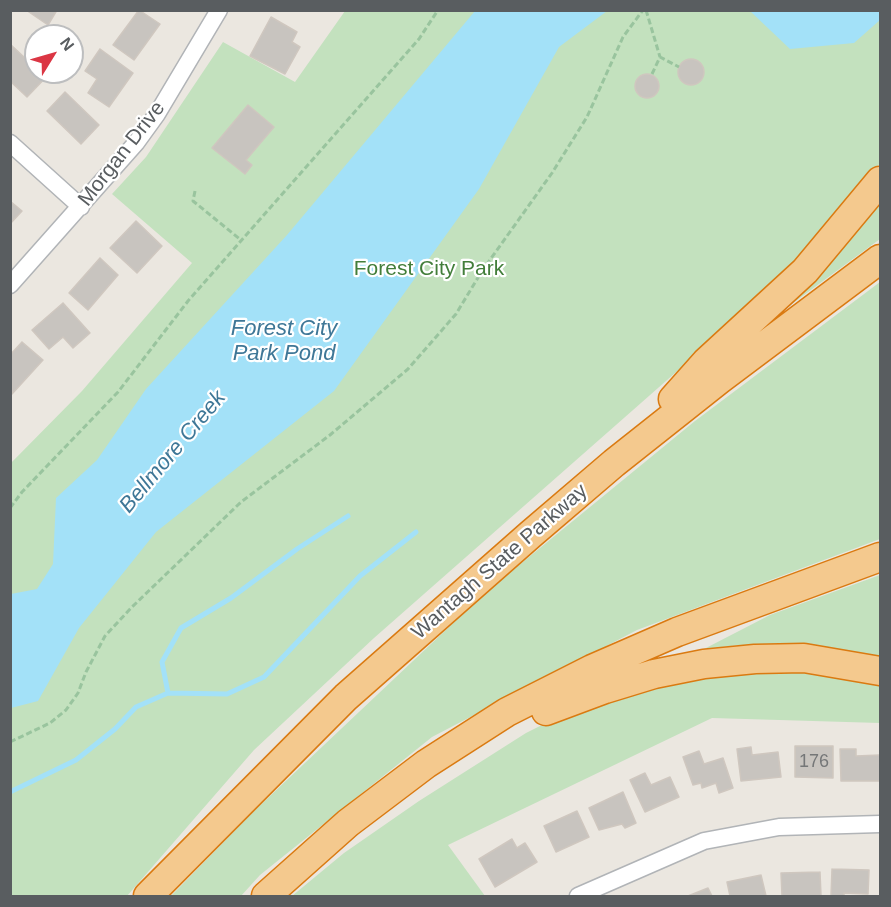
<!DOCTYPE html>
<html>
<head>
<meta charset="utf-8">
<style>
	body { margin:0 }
	#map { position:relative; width:891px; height:907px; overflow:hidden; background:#ebe7e0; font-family:Arial,sans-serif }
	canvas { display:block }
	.frame { position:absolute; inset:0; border:12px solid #595d60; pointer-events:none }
	.north { position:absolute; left:24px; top:24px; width:60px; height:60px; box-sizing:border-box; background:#fff; border:2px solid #bdbebf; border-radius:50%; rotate:53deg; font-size:16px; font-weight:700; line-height:24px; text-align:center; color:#595d60 }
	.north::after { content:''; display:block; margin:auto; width:21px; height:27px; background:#db3644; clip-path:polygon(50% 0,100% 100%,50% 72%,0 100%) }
</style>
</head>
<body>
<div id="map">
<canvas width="891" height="907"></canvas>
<div class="frame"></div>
<div class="north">N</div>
</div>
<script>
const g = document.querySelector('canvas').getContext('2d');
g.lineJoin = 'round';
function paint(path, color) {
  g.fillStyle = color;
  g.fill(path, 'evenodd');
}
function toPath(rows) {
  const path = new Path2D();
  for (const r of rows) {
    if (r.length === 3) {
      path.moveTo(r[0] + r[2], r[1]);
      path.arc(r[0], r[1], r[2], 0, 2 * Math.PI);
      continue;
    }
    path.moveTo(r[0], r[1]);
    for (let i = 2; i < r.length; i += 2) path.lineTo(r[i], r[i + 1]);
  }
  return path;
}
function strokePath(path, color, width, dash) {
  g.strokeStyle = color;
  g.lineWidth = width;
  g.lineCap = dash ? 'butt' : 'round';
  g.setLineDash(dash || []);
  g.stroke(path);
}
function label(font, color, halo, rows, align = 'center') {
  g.font = font + ' Arial,sans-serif';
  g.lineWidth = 4.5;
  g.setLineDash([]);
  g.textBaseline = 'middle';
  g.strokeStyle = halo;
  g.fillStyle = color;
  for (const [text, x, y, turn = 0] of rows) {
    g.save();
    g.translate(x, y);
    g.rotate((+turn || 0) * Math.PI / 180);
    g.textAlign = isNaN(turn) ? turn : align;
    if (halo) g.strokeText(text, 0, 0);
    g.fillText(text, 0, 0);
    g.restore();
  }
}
const green = toPath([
	[345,11,880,11,880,163,838,219,758,300,374,638,254,750,127,896,11,896,10,464,82,391,192,263,112,194,146,157,223,42,295,82],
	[880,198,880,239,743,340],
	[880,282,880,539,637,630,432,737,260,875,241,896,171,896,252,813,485,593,695,421],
	[880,575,880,660,819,649,740,645,704,649,770,615],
	[805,667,880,680,880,723,712,718,448,845,485,896,292,896,344,853,419,801,526,733,580,706,666,676]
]);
const water = toPath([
	[475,11,607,11,559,47,479,189,334,391,156,532,79,628,38,701,11,708,11,594,37,589,53,564,56,498,97,460,146,389,287,235],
	[750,11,880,11,880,20,854,43,790,49]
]);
const stream = toPath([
	[168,693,162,662,181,628,231,598,297,549,348,516],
	[10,792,76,760,115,729,136,707,168,693,227,694,264,677,360,576,416,532]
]);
const building = toPath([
	[26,10,57,10,48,25,26,10],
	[139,10,160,24,134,60,113,45,139,10],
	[271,17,297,32,292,42,300,47,285,74,250,56,271,17],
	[10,44,25,58,35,48,36,72,51,72,27,97,10,81,10,44],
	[100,49,133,73,109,107,88,93,97,79,85,71,100,49],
	[691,72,13],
	[647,86,12],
	[65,92,99,125,81,144,47,111,65,92],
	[248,105,274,127,246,160,252,165,245,174,212,148,248,105],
	[10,201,22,211,10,224,10,201],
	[136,221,162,246,137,273,110,248,136,221],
	[100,258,118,275,88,310,69,293,100,258],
	[63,303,90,333,73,348,63,337,49,349,32,330,63,303],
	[22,342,43,360,12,394,10,355,22,342],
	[795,746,833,746,833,778,795,777,795,746],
	[751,747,752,755,778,752,781,777,741,781,737,749,751,747],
	[840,749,856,749,856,756,880,755,880,781,841,781,840,749],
	[699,751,704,764,723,758,733,788,719,793,716,783,702,788,701,783,693,785,683,757,699,751],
	[645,773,651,785,670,777,679,797,645,812,630,780,645,773],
	[623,792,636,823,625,828,622,824,599,830,589,808,623,792],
	[577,811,589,837,556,852,544,826,577,811],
	[512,839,517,848,525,843,537,862,495,887,479,859,512,839],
	[832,869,869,870,868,894,844,893,844,896,831,896,832,869],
	[820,872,821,896,782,896,781,873,820,872],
	[761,875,766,896,730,896,727,882,761,875],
	[708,888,712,896,688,896,708,888]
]);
const path = toPath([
	[646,10,660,57],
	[652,74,660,57,679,67],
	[195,191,193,201,241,240],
	[10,508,22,492,118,392,188,301,419,39,438,10],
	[10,742,50,723,66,710,78,693,86,672,105,636,131,608,241,502,330,435,408,369,456,314,482,271,552,173,587,117,623,37,643,10]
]);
const minor = toPath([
	[10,143,81,207],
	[10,285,136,143,157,114,219,10],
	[578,896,704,841,779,827,880,824]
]);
const motorway = toPath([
	[673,399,706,362,805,271,880,181],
	[546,711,605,689,654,674,704,664,755,659,804,658,880,671],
	[148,896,346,697,531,534,614,463,720,379,880,259],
	[266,896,348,823,426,764,507,712,592,669,677,632,880,557]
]);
const numberNames = [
	["176",814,762]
];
const streetNames = [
	["Morgan Drive",122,154,-52],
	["Wantagh State Parkway",500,562,-41]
];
const parkNames = [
	["Forest City Park",429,269]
];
const waterNames = [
	["Forest City",284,329],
	["Park Pond",284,354],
	["Bellmore Creek",173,452,-50]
];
paint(green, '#c3e1be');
paint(water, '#a3e1f8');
strokePath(stream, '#a3e1f8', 5);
paint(building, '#c8c4bf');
strokePath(building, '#cfc7bf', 1.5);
strokePath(minor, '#b1b4b7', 19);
strokePath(motorway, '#da7a11', 31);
strokePath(path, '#99c49e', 3, [6, 3]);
strokePath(minor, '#fff', 16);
strokePath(motorway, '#f4c98e', 28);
label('18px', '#757778', null, numberNames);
label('21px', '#595d60', '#fff', streetNames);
label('21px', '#427e3a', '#fff', parkNames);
label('italic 22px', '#3e7797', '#fff', waterNames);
</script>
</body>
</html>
